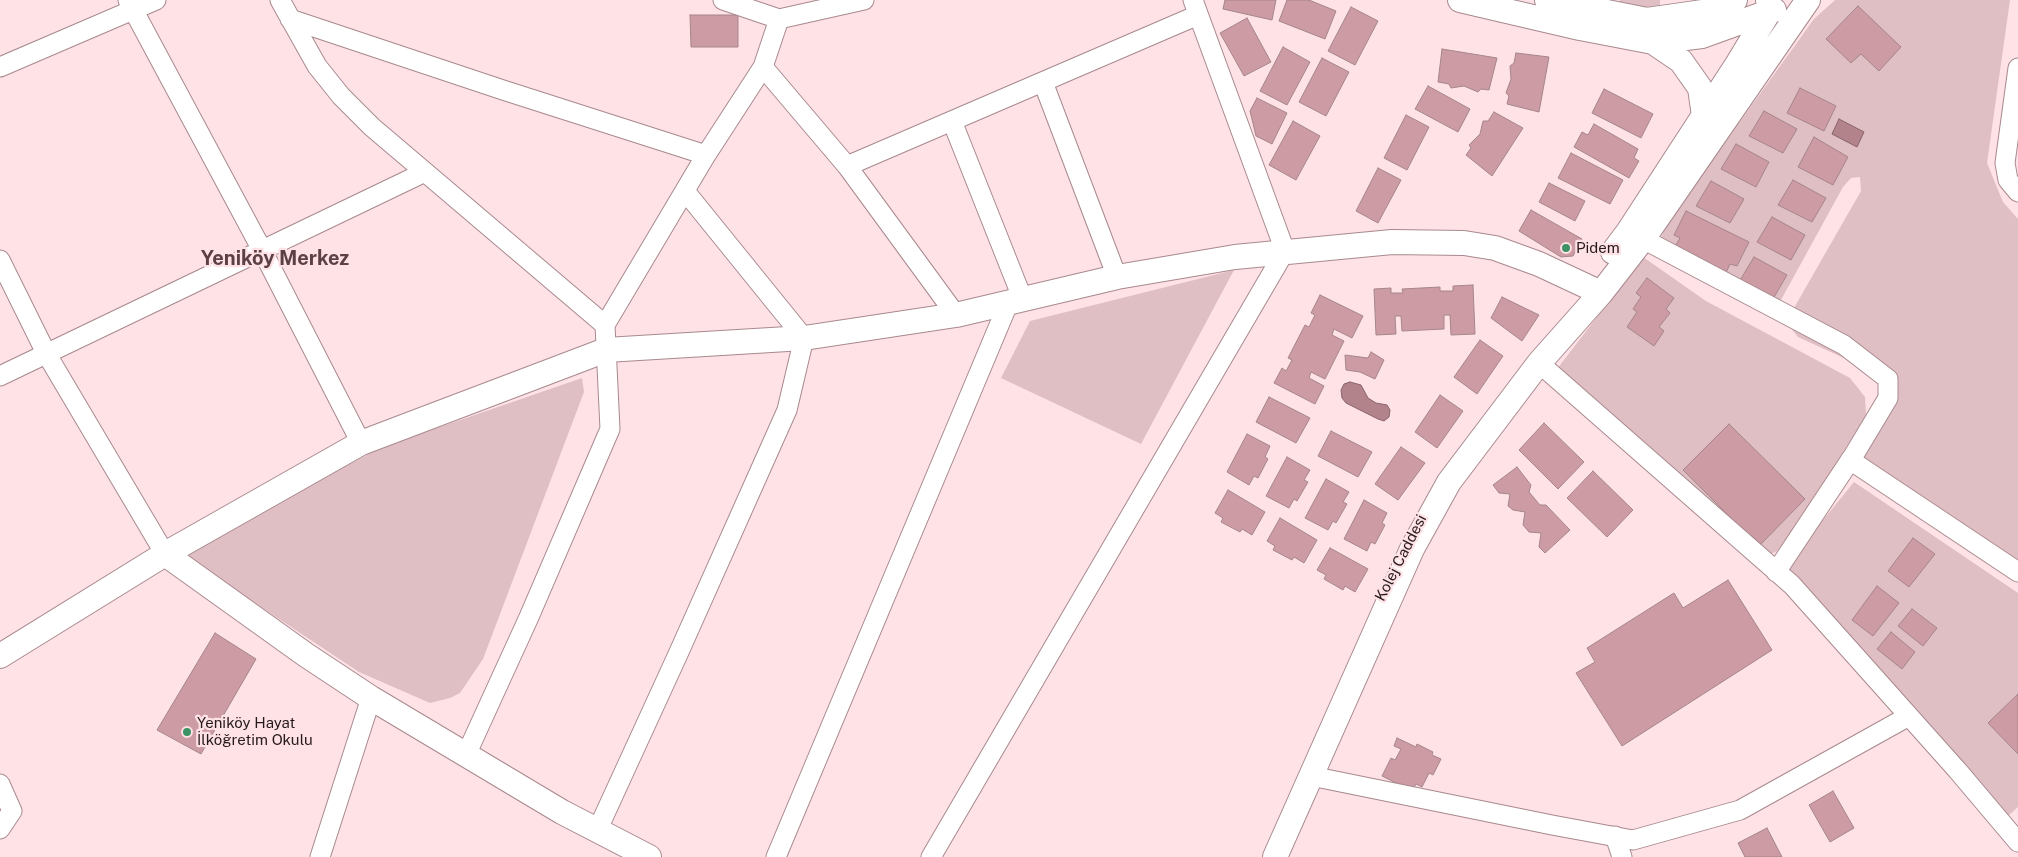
<!DOCTYPE html>
<html>
<head>
<meta charset="utf-8">
<style>
	body { margin:0 }
	canvas { display:block; background:#fee2e6 }
</style>
</head>
<body>
<canvas width="2018" height="857"></canvas>
<script>
const g = document.querySelector('canvas').getContext('2d');
g.lineJoin = 'round';
function paint(path, color) {
  g.fillStyle = color;
  g.fill(path, 'evenodd');
}
function toPath(rows) {
  const path = new Path2D();
  for (const r of rows) {
    path.moveTo(r[0], r[1]);
    for (let i = 2; i < r.length; i += 2) path.lineTo(r[i], r[i + 1]);
  }
  return path;
}
function strokePath(path, color, width, dash) {
  g.strokeStyle = color;
  g.lineWidth = width;
  g.lineCap = dash ? 'butt' : 'round';
  g.setLineDash(dash || []);
  g.stroke(path);
}
function label(font, color, halo, rows, align = 'center') {
  g.font = font + ' "Public Sans",sans-serif';
  g.lineWidth = 4.5;
  g.setLineDash([]);
  g.textBaseline = 'middle';
  g.strokeStyle = halo;
  g.fillStyle = color;
  for (const [text, x, y, turn = 0] of rows) {
    g.save();
    g.translate(x, y);
    g.rotate((+turn || 0) * Math.PI / 180);
    g.textAlign = isNaN(turn) ? turn : align;
    if (halo) g.strokeText(text, 0, 0);
    g.fillText(text, 0, 0);
    g.restore();
  }
}
const green = toPath([
	[1620,0,1660,0,1660,10,1617,7],
	[1835,0,2010,0,1987,163,2003,202,2018,219,2018,565,1859,459,1890,404,1882,380,1857,364,1798,337,1786,322,1861,191,1860,177,1851,178,1843,187,1776,309,1658,247,1666,225,1700,177,1814,19],
	[1643,257,1706,301,1850,378,1865,397,1866,415,1796,528,1776,552,1764,555,1557,369],
	[1234,270,1141,444,1001,378,1030,321],
	[582,378,584,392,483,659,460,693,450,698,430,703,359,672,190,560,186,550,382,447],
	[1854,482,2018,593,2018,807,1995,828,1814,609,1775,579]
]);
const water = toPath([
	[1839,119,1864,132,1857,147,1832,134,1839,119],
	[1350,382,1361,385,1368,398,1376,403,1387,405,1390,410,1389,417,1384,421,1378,419,1346,403,1342,398,1341,390,1344,384,1350,382]
]);
const building = toPath([
	[1225,0,1276,0,1272,20,1223,9,1225,0],
	[1287,0,1309,0,1336,11,1325,39,1279,21,1287,0],
	[1858,6,1901,47,1879,71,1861,54,1851,63,1826,39,1858,6],
	[1351,7,1378,21,1355,65,1328,51,1351,7],
	[690,15,738,15,738,47,691,47,690,15],
	[1247,18,1271,62,1244,76,1220,33,1247,18],
	[1283,47,1310,62,1287,105,1260,91,1283,47],
	[1442,49,1497,58,1489,90,1481,89,1478,92,1464,86,1451,88,1449,84,1438,82,1442,49],
	[1516,53,1549,57,1539,112,1507,104,1509,96,1506,93,1511,79,1510,66,1514,63,1516,53],
	[1322,58,1349,72,1326,116,1299,102,1322,58],
	[1428,86,1470,109,1458,132,1415,109,1428,86],
	[1800,88,1836,106,1824,131,1787,113,1800,88],
	[1604,89,1653,114,1641,138,1592,113,1604,89],
	[1257,98,1287,113,1272,144,1256,136,1250,111,1257,98],
	[1764,111,1797,129,1783,153,1749,136,1764,111],
	[1494,112,1523,128,1492,176,1466,155,1471,148,1469,145,1480,134,1483,121,1488,121,1494,112],
	[1406,115,1429,127,1407,170,1384,158,1406,115],
	[1293,121,1320,136,1296,180,1269,165,1293,121],
	[1594,124,1638,149,1634,158,1639,161,1629,178,1574,147,1582,132,1588,135,1594,124],
	[1814,137,1848,157,1833,185,1798,167,1814,137],
	[1736,144,1769,162,1756,187,1721,169,1736,144],
	[1571,153,1623,180,1610,204,1558,178,1571,153],
	[1378,168,1401,180,1378,223,1356,211,1378,168],
	[1793,180,1826,198,1812,222,1778,205,1793,180],
	[1711,181,1744,199,1730,223,1696,206,1711,181],
	[1549,183,1585,201,1575,221,1539,202,1549,183],
	[1531,210,1582,239,1573,256,1561,257,1519,231,1531,210],
	[1686,211,1749,242,1737,266,1730,264,1725,275,1674,248,1680,238,1674,235,1686,211],
	[1772,217,1805,235,1791,260,1757,242,1772,217],
	[1754,257,1787,275,1773,299,1739,282,1754,257],
	[1647,278,1674,298,1666,309,1670,313,1659,327,1664,331,1654,346,1627,327,1637,312,1633,309,1641,297,1636,293,1647,278],
	[1473,285,1475,334,1451,335,1450,315,1444,315,1444,329,1402,331,1401,316,1395,316,1396,334,1376,335,1374,289,1391,288,1391,293,1403,293,1402,289,1440,287,1440,291,1453,291,1453,286,1473,285],
	[1320,295,1363,316,1352,338,1334,329,1332,335,1344,341,1325,379,1311,372,1309,378,1324,386,1315,404,1274,383,1282,368,1286,371,1292,360,1288,358,1305,325,1309,327,1315,315,1311,313,1320,295],
	[1502,297,1539,315,1522,341,1491,318,1502,297],
	[1480,340,1503,356,1477,394,1454,377,1480,340],
	[1371,352,1384,360,1375,379,1360,372,1346,370,1345,355,1368,358,1371,352],
	[1440,395,1463,411,1437,448,1415,432,1440,395],
	[1269,397,1310,418,1296,443,1256,422,1269,397],
	[1544,423,1584,462,1558,489,1519,450,1544,423],
	[1729,424,1805,499,1759,546,1683,470,1729,424],
	[1331,431,1372,452,1358,477,1318,456,1331,431],
	[1247,434,1270,446,1265,457,1268,459,1258,478,1254,476,1249,485,1227,472,1247,434],
	[1401,447,1425,463,1398,500,1375,484,1401,447],
	[1287,457,1310,470,1304,480,1308,482,1297,501,1294,499,1289,508,1266,496,1287,457],
	[1517,467,1531,485,1529,492,1540,505,1546,505,1570,530,1545,553,1539,547,1541,533,1529,532,1523,525,1525,512,1513,510,1508,506,1510,494,1499,493,1493,485,1517,467],
	[1593,471,1633,510,1607,537,1567,498,1593,471],
	[1326,479,1349,492,1343,502,1347,504,1336,523,1333,521,1328,530,1305,518,1326,479],
	[1228,490,1265,512,1252,535,1242,529,1240,532,1221,522,1223,518,1215,513,1228,490],
	[1364,500,1387,513,1382,523,1385,525,1375,544,1371,542,1367,551,1344,539,1364,500],
	[1280,518,1317,540,1304,563,1294,557,1292,560,1273,550,1275,546,1267,541,1280,518],
	[1913,538,1935,554,1909,587,1888,571,1913,538],
	[1330,548,1368,569,1355,592,1345,586,1343,590,1324,579,1326,575,1317,570,1330,548],
	[1728,580,1772,650,1622,746,1576,673,1595,662,1587,648,1674,593,1683,608,1728,580],
	[1877,586,1899,603,1873,636,1852,620,1877,586],
	[1912,609,1937,628,1923,646,1898,626,1912,609],
	[1891,632,1915,652,1902,669,1877,649,1891,632],
	[215,633,256,659,201,754,157,730,215,633],
	[2018,694,2018,754,1988,723,2018,694],
	[1397,738,1416,747,1417,744,1433,752,1432,755,1441,759,1433,775,1429,773,1422,787,1416,784,1412,791,1382,776,1391,758,1395,760,1401,749,1394,746,1397,738],
	[1833,791,1854,828,1830,842,1809,805,1833,791],
	[1767,828,1782,857,1745,857,1738,843,1767,828]
]);
const minor = toPath([
	[128,0,262,250,361,443],
	[280,0,317,66,341,96,372,127,605,325],
	[723,0,779,19,864,0],
	[290,19,503,90,706,155],
	[0,67,156,0],
	[763,67,847,166,956,315],
	[2018,68,2005,163,2008,180,2018,192],
	[1043,82,1117,277],
	[952,121,1023,300],
	[847,166,1198,15],
	[1643,239,1844,345,1888,379,1888,398,1855,453,1776,572],
	[0,260,46,353,165,554],
	[1539,363,1792,585,1958,771,2018,842],
	[0,376,425,172],
	[1850,460,2018,572],
	[466,755,529,617,610,429,605,325,706,155,763,67,779,19],
	[1311,776,1552,825,1633,840,1740,810,1909,716],
	[0,784,12,811,0,829],
	[597,831,679,652,787,410,804,338,685,191],
	[1615,836,1622,857],
	[320,857,371,698],
	[776,857,1008,304],
	[931,857,1285,251,1193,0]
]);
const tertiary = toPath([
	[1460,0,1580,28,1653,42,1702,36,1774,10],
	[1547,0,1647,20,1703,12,1735,0],
	[1653,42,1681,61,1700,88,1704,116],
	[1613,252,1628,232,1738,63,1770,10,1768,0],
	[165,554,306,655,371,698,562,812,649,857],
	[0,656,165,554,361,443,606,350,804,338,956,315,1117,277,1235,257,1392,242,1464,243,1495,248,1539,264,1601,293],
	[1275,857,1412,549,1449,482,1539,363,1601,293,1643,239,1808,0]
]);
const markers = [
	[1566,248,5,"#3c9265"],
	[187,732,5,"#3c9265"]
];
const poiNames = [
	["Pidem",1576,248],
	["Yeniköy Hayat",197,723],
	["İlköğretim Okulu",197,740]
];
const streetNames = [
	["Kolej Caddesi",1401,558,-63]
];
const districtNames = [
	["Yeniköy Merkez",275,259]
];
paint(green, '#dfbfc4');
paint(water, '#b2838b');
strokePath(water, '#88646a', 1);
paint(building, '#cc9ba3');
strokePath(building, '#a5868b', 1);
strokePath(minor, '#a8898e', 21);
strokePath(tertiary, '#a8898e', 26);
strokePath(minor, '#fff', 19);
strokePath(tertiary, '#fff', 24);
for (const [x, y, r, color] of markers) {
  const dot = new Path2D();
  dot.arc(x, y, r, 0, 2 * Math.PI);
  g.fillStyle = color;
  g.fill(dot);
  strokePath(dot, '#fee2e6', 2);
}
label('15px', '#261a1c', '#fee2e6', poiNames, 'left');
label('15px', '#261a1c', '#fee2e6', streetNames);
label('bold 20px', '#5b4045', '#fee2e6', districtNames);
</script>
</body>
</html>
